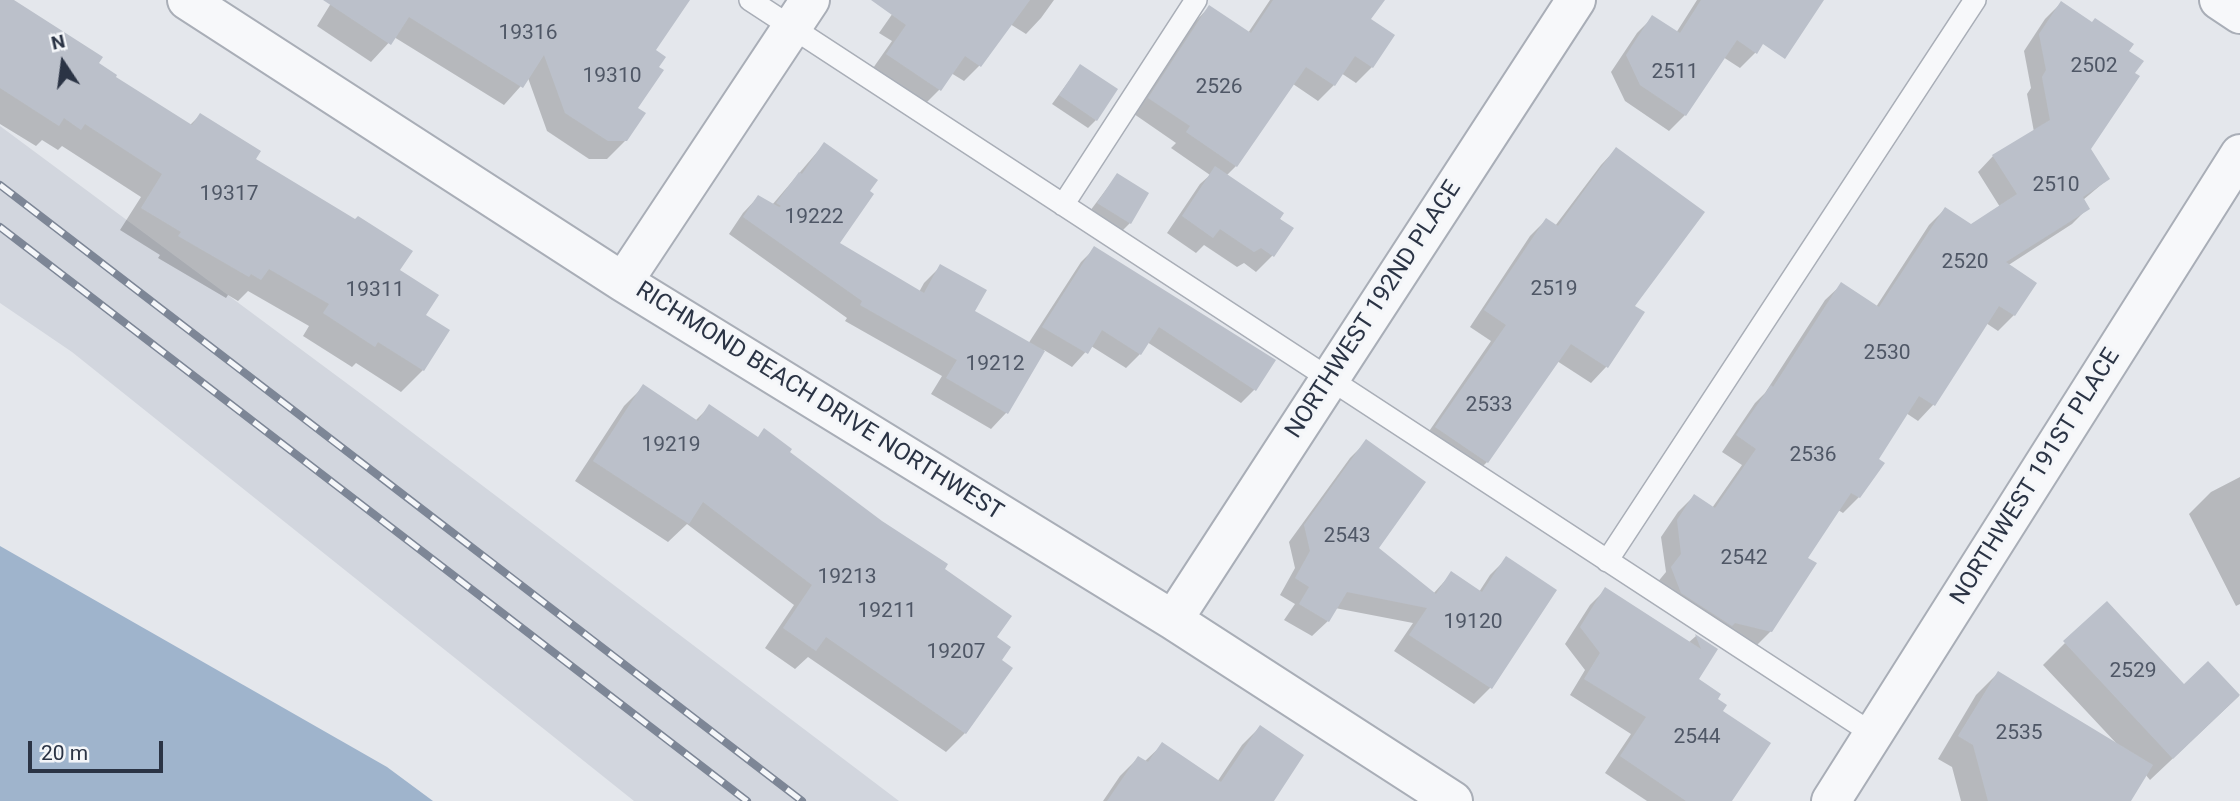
<!DOCTYPE html>
<html>
<head>
<meta charset="utf-8">
<style>
	body { margin:0 }
	#map { position:relative; width:2240px; height:801px; overflow:hidden; background:#e4e7ec; font-family:Roboto,sans-serif }
	canvas { display:block }
	.north { position:absolute; left:28px; top:28px; width:70px; height:70px; -webkit-text-stroke:5px #f4f6f9; paint-order:stroke; rotate:347deg; font-size:19px; font-weight:700; line-height:28px; text-align:center; color:#2b3445 }
	.north::after { content:''; display:block; margin:auto; width:24px; height:32px; background:#2b3445; clip-path:polygon(50% 0,100% 100%,50% 72%,0 100%) }
	.scale { position:absolute; left:28px; top:741px; width:135px; height:32px; box-sizing:border-box; border:4px solid #2b3445; border-top:0; padding-left:9px; font-size:21px; line-height:24px; white-space:nowrap; color:#2b3445; -webkit-text-stroke:5px #f4f6f9; paint-order:stroke }
</style>
</head>
<body>
<div id="map">
<canvas width="2240" height="801"></canvas>
<div class="north">N</div>
<div class="scale">20 m</div>
</div>
<script>
const g = document.querySelector('canvas').getContext('2d');
g.lineJoin = 'round';
function paint(path, color) {
  g.fillStyle = color;
  g.fill(path, 'evenodd');
}
function toPath(rows) {
  const path = new Path2D();
  for (const r of rows) {
    path.moveTo(r[0], r[1]);
    for (let i = 2; i < r.length; i += 2) path.lineTo(r[i], r[i + 1]);
  }
  return path;
}
function strokePath(path, color, width, dash) {
  g.strokeStyle = color;
  g.lineWidth = width;
  g.lineCap = dash ? 'butt' : 'round';
  g.setLineDash(dash || []);
  g.stroke(path);
}
function label(font, color, halo, rows, align = 'center') {
  g.font = font + ' Roboto,sans-serif';
  g.lineWidth = 6;
  g.setLineDash([]);
  g.textBaseline = 'middle';
  g.strokeStyle = halo;
  g.fillStyle = color;
  for (const [text, x, y, turn = 0] of rows) {
    g.save();
    g.translate(x, y);
    g.rotate((+turn || 0) * Math.PI / 180);
    g.textAlign = isNaN(turn) ? turn : align;
    if (halo) g.strokeText(text, 0, 0);
    g.fillText(text, 0, 0);
    g.restore();
  }
}
const built = toPath([
	[0,126,376,405,899,801,634,801,72,352,0,303]
]);
const water = toPath([
	[0,546,387,767,433,801,0,801]
]);
const shadow = toPath([
	[0,0,11,0,114,78,189,126,200,115,254,160,398,271,423,316,448,331,423,370,401,392,356,363,352,367,303,336,309,326,248,291,238,301,228,295,226,298,158,258,160,255,120,230,141,197,62,146,58,150,42,140,36,146,0,124],
	[333,0,688,0,654,51,626,140,607,159,589,159,547,131,528,78,504,105,394,37,371,62,317,26],
	[902,0,1054,0,1041,18,1026,34,1010,24,980,65,964,81,951,73,939,90,923,106,871,71,892,41,879,33],
	[1270,0,1378,0,1369,20,1372,67,1356,83,1341,73,1334,85,1318,101,1293,84,1236,166,1226,176,1291,228,1272,256,1256,272,1244,263,1237,267,1204,245,1196,253,1167,233,1200,184,1210,175,1171,148,1176,143,1134,114,1194,23,1209,7,1248,33],
	[1697,0,1790,0,1756,52,1740,68,1723,57,1685,115,1669,131,1625,101,1611,72,1637,33,1653,17,1676,33],
	[2061,3,2127,52,2089,149,2108,179,2083,200,2088,208,2072,224,2007,266,2034,284,2014,315,1998,331,1986,323,1933,405,1918,421,1906,413,1877,459,1882,463,1859,497,1843,513,1838,510,1806,558,1771,631,1755,647,1656,584,1666,572,1661,537,1678,512,1694,496,1712,508,1742,465,1722,452,1755,403,1765,393,1825,300,1841,285,1876,307,1929,225,1945,209,1971,226,2000,207,1978,172,1993,156,2034,132,2027,94,2031,88,2024,51,2045,19],
	[1080,66,1096,120,1088,128,1052,104],
	[824,144,837,244,919,292,924,283,940,267,973,311,1028,344,1081,262,1095,248,1255,389,1241,403,1147,342,1140,354,1126,368,1091,346,1072,367,1044,350,1006,413,991,429,931,394,942,376,845,321,847,318,729,234,743,213,758,197,772,205],
	[1616,149,1632,306,1606,367,1591,383,1557,361,1487,462,1471,478,1421,443,1491,341,1470,327,1530,236,1546,220,1555,226,1601,165],
	[1117,175,1130,223,1122,231,1090,211],
	[643,387,695,421,710,406,757,438,787,453,943,569,994,638,965,733,946,752,808,657,795,669,765,648,794,605,687,524,668,542,575,481,624,406],
	[1366,442,1376,549,1433,594,1451,574,1479,592,1490,575,1506,559,1555,591,1490,688,1474,704,1394,651,1413,623,1335,608,1328,621,1312,636,1284,620,1295,604,1280,595,1295,568,1289,542,1350,458],
	[2240,477,2240,604,2236,606,2189,514,2211,492],
	[1606,589,1688,643,1696,636,1716,649,1697,680,1715,699,1721,711,1730,801,1647,801,1605,773,1631,734,1570,695,1585,670,1565,644,1590,605],
	[2065,643,2184,686,2239,696,2150,780,2145,774,2128,801,1961,801,1952,767,1938,759,1976,695,1998,673,2117,744,2043,665],
	[1260,727,1271,801,1103,801,1120,776,1138,758,1144,762,1162,745,1217,782,1242,745]
]);
const building = toPath([
	[0,0,14,0,103,57,99,63,117,75,116,77,192,125,200,113,261,151,256,159,355,219,358,216,413,251,400,270,439,295,426,315,450,330,424,371,378,342,375,347,323,313,329,304,269,269,261,280,251,274,249,277,178,236,181,232,141,208,162,174,85,124,81,130,64,118,59,126,0,88],
	[323,0,690,0,656,50,666,57,659,67,664,70,638,108,646,113,627,141,608,141,565,113,544,55,523,88,409,17,391,45],
	[871,0,1030,0,981,67,965,56,941,91,886,54,906,25],
	[1273,0,1385,0,1371,19,1395,35,1373,68,1355,56,1335,86,1306,67,1237,167,1186,132,1190,126,1148,98,1209,5,1251,33],
	[1701,0,1824,0,1785,59,1763,44,1757,54,1737,40,1686,116,1640,85,1626,55,1652,15,1680,33],
	[2061,1,2092,22,2095,18,2134,44,2129,51,2144,61,2135,73,2140,76,2091,149,2110,179,2083,197,2090,209,2006,262,2037,283,2015,316,1999,306,1935,406,1919,396,1879,459,1885,463,1860,498,1851,493,1808,558,1817,563,1772,632,1735,623,1732,626,1681,593,1671,567,1681,554,1677,520,1694,494,1715,508,1756,449,1736,435,1771,385,1773,387,1841,282,1879,307,1945,207,1971,224,2017,194,1992,155,2050,120,2042,77,2046,70,2039,34],
	[1080,64,1118,89,1097,121,1059,95],
	[824,142,878,180,870,191,874,194,840,243,924,293,940,264,987,290,975,311,1045,351,1008,414,946,378,957,360,860,305,862,301,743,217,758,195,779,207,781,206,776,203,799,172,802,174],
	[1616,147,1705,212,1635,306,1645,312,1608,368,1571,344,1488,463,1435,427,1506,325,1484,310,1546,218,1558,226],
	[1215,166,1284,213,1280,219,1294,228,1274,257,1261,248,1254,252,1220,229,1213,238,1182,216],
	[1117,173,1149,193,1131,224,1097,203],
	[1094,246,1276,360,1256,391,1159,327,1141,355,1102,330,1088,354,1042,327],
	[643,384,698,421,709,404,758,437,764,428,792,449,790,452,882,521,948,564,945,569,1012,616,997,637,1011,647,1002,660,1013,668,966,734,826,637,816,651,783,628,812,585,703,502,689,524,593,461],
	[1366,439,1426,482,1379,548,1436,594,1451,571,1482,592,1506,556,1557,590,1492,689,1409,635,1427,608,1347,592,1329,622,1299,604,1309,587,1295,578,1310,551,1304,525],
	[1605,587,1701,649,1695,634,1718,649,1699,679,1721,694,1718,699,1727,705,1723,711,1771,743,1732,801,1686,801,1620,756,1646,717,1584,679,1600,653,1580,627],
	[2107,601,2184,684,2208,661,2240,695,2173,759,2063,641],
	[1998,671,2153,765,2131,801,1988,801,1973,745,1958,736],
	[1260,725,1304,755,1274,801,1107,801,1138,756,1148,762,1162,742,1221,782]
]);
const service = toPath([
	[750,0,1873,734],
	[1063,205,1196,0],
	[1607,561,1975,0]
]);
const minor = toPath([
	[187,0,623,282,1173,620,1453,801],
	[2219,0,2240,14],
	[623,282,810,0],
	[1173,620,1576,0],
	[1831,801,2240,154]
]);
const rail = toPath([
	[0,185,802,801],
	[0,227,747,801]
]);
const numberNames = [
	["19316",528,34],
	["2502",2094,67],
	["2511",1675,73],
	["19310",612,77],
	["2526",1219,88],
	["2510",2056,186],
	["19317",229,195],
	["19222",814,218],
	["2520",1965,263],
	["2519",1554,290],
	["19311",375,291],
	["2530",1887,354],
	["19212",995,365],
	["2533",1489,406],
	["19219",671,446],
	["2536",1813,456],
	["2543",1347,537],
	["2542",1744,559],
	["19213",847,578],
	["19211",887,612],
	["19120",1473,623],
	["19207",956,653],
	["2529",2133,672],
	["2535",2019,734],
	["2544",1697,738]
];
const streetNames = [
	["NORTHWEST 192ND PLACE",1374,310,-57],
	["RICHMOND BEACH DRIVE NORTHWEST",819,402,32],
	["NORTHWEST 191ST PLACE",2036,477,-58]
];
paint(built, '#d2d6de');
paint(water, '#9fb4cc');
paint(shadow, '#0003');
paint(building, '#bbc0ca');
strokePath(service, '#a9aeb7', 24);
strokePath(minor, '#a9aeb7', 42);
strokePath(service, '#f7f8fa', 21);
strokePath(minor, '#f7f8fa', 38);
strokePath(rail, '#7d8696', 8);
strokePath(rail, '#f4f6f9', 5, [16]);
label('21px', '#4f5766', null, numberNames);
label('24px', '#2b3445', '#f4f6f9', streetNames);
</script>
</body>
</html>
